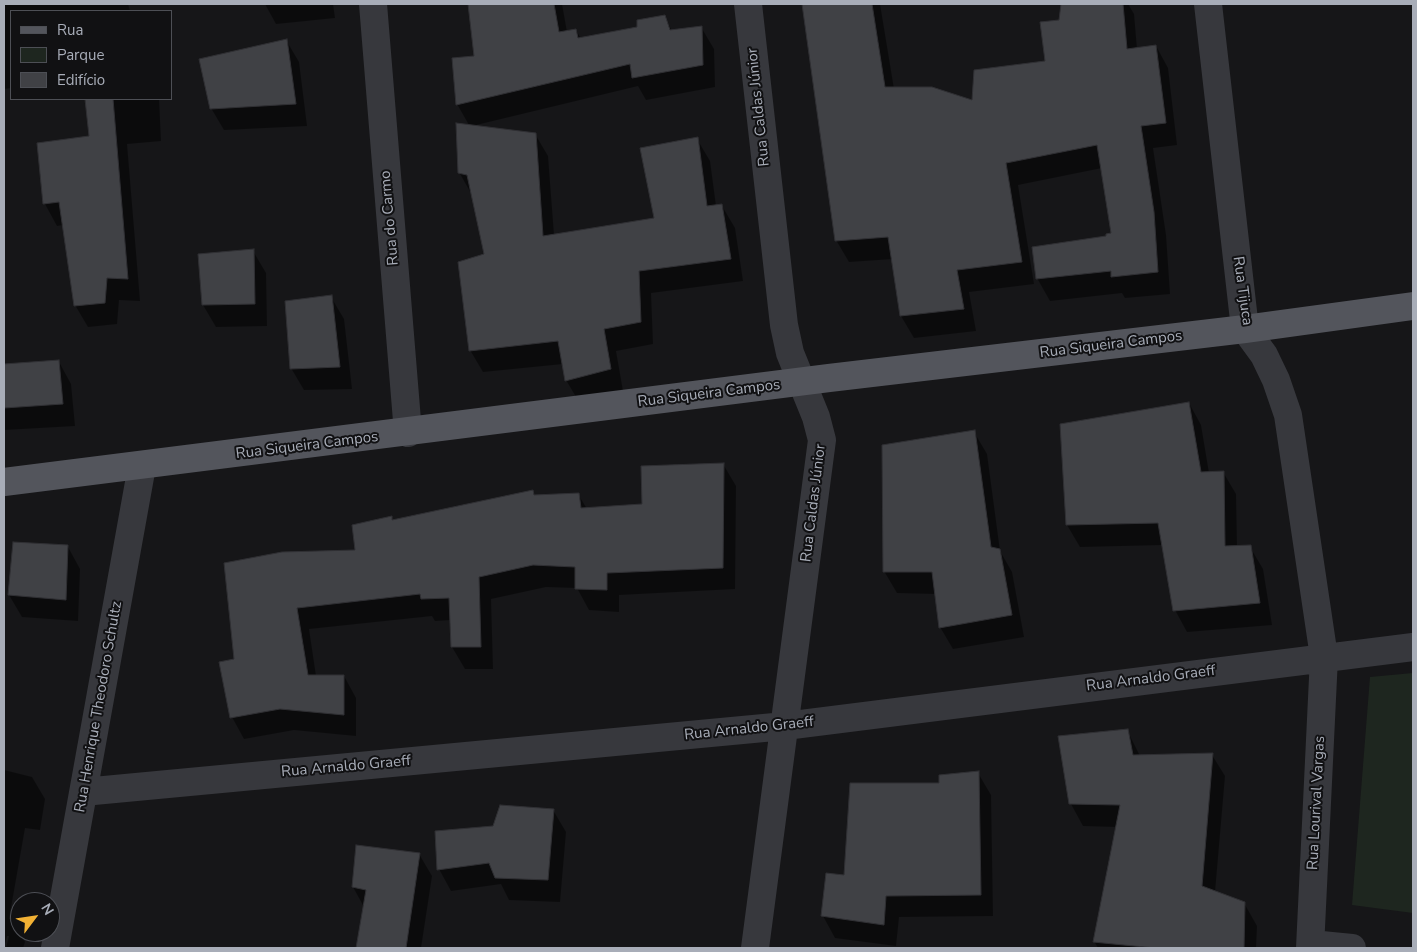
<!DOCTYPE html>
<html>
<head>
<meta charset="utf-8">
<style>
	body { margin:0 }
	#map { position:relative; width:1417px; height:952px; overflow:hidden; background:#161618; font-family:"Nunito Sans",sans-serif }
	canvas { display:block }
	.frame { position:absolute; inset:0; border:5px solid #a8adb8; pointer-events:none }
	.legend { position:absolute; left:10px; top:10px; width:162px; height:90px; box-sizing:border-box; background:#111113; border:1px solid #4d4f55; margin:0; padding:6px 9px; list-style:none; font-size:15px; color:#a8adb8 }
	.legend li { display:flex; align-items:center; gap:10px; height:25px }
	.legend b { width:25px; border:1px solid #4d4f55 }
	.north { position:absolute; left:10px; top:892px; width:50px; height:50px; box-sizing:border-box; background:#111113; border:1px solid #4d4f55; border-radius:50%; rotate:59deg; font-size:14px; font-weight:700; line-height:20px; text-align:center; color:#a8adb8 }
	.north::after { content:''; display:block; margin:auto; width:18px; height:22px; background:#f2b134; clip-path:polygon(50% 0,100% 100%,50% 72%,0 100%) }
</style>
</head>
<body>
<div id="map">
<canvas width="1417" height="952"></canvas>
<div class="frame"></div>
<ul class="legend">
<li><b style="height:6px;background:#53555c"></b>Rua</li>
<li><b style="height:14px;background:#1e261f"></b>Parque</li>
<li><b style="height:14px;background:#404145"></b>Edifício</li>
</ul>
<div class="north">N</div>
</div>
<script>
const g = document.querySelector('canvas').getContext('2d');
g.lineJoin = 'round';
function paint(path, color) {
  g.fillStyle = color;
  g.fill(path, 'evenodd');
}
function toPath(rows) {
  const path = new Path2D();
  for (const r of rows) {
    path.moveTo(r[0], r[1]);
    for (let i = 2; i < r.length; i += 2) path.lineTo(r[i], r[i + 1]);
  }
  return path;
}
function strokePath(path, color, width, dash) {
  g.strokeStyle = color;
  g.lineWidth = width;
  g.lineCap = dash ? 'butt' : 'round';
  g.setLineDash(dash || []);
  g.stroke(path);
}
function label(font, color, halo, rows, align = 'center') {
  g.font = font + ' "Nunito Sans",sans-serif';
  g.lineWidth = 4;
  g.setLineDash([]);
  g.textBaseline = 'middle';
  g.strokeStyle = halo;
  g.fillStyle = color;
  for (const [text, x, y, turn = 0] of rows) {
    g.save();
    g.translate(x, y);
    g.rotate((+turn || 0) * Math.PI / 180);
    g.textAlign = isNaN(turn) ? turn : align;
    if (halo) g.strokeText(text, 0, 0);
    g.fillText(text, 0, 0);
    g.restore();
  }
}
const green = toPath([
	[1413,673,1413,913,1352,905,1370,677]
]);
const shadow = toPath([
	[5,4,128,4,130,11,11,11,11,88,4,89],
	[265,4,333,4,335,18,276,24],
	[469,4,562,4,567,32,576,30,581,39,638,28,664,16,672,31,701,27,714,49,715,87,646,100,638,86,472,126,535,134,548,156,554,235,656,219,697,139,710,161,716,206,722,206,735,228,743,281,651,293,653,344,616,351,623,391,579,402,566,380,563,364,483,372,470,350,485,255,472,195,459,172,469,125,457,104,476,57],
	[804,4,880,4,894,89,973,101,1046,62,1060,22,1062,4,1128,4,1134,14,1137,49,1156,46,1168,68,1177,145,1153,148,1166,235,1170,294,1125,298,1122,293,1050,301,1037,278,1112,234,1102,168,1018,185,1034,284,969,292,976,331,914,338,901,316,893,259,849,262,836,240],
	[286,40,299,62,307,126,224,130,211,108],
	[86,99,159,99,161,141,127,144,140,301,119,300,117,324,88,327,75,305,63,225,57,226,45,204,90,137],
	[253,251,266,273,267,326,216,327,203,305,200,255],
	[331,297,344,319,352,389,304,390,291,368],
	[59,362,71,384,75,426,4,430,4,366],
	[1189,403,1201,425,1209,473,1223,472,1236,494,1237,547,1250,547,1263,569,1272,625,1187,632,1175,610,1163,545,1080,547,1067,525],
	[974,432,987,454,1000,551,1012,572,1024,637,953,649,940,627,936,594,897,593,884,571],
	[723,464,736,486,735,589,619,595,619,612,589,610,577,588,546,587,491,599,493,669,465,669,452,647,451,620,435,621,432,616,309,629,316,676,344,676,356,698,356,736,294,730,244,739,232,717,236,660,391,518,393,521,533,491,535,496,578,494,587,509,643,505],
	[68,547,80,569,78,621,22,617,9,595],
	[1127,730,1140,756,1212,755,1225,776,1215,892,1244,903,1257,926,1256,948,1098,948,1094,941,1117,827,1083,826,1071,804],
	[4,770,32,777,45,799,40,830,25,828,9,919,12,920,25,942,23,948,6,948,9,936,7,936,4,947],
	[978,773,991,795,993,916,899,917,896,946,835,938,823,916,845,877],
	[553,810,566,832,560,902,509,900,501,884,451,891,439,869,494,827],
	[419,854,432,876,421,948,357,948,364,907,353,887]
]);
const building = toPath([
	[468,4,554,4,559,32,576,29,578,38,637,27,637,20,665,15,670,30,702,26,703,65,632,78,630,64,456,105,452,58,474,56,468,4],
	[802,4,872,4,885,87,932,87,972,100,974,70,1045,61,1040,22,1059,20,1061,4,1123,4,1127,49,1156,45,1166,123,1141,126,1154,212,1158,272,1111,277,1111,271,1036,279,1032,247,1106,236,1106,234,1111,233,1097,145,1006,163,1022,262,957,270,964,309,900,316,888,237,835,241,802,4],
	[287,39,296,104,210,109,199,59,287,39],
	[85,99,113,99,128,279,107,278,105,303,74,306,59,202,43,204,37,143,89,136,85,99],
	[456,123,536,133,543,236,654,218,640,148,698,137,707,206,722,204,731,259,639,271,641,322,604,329,611,369,565,381,558,341,469,351,458,262,484,254,467,175,458,173,456,123],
	[254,249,255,304,202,305,198,254,254,249],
	[332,295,340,367,290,369,285,301,332,295],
	[59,360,63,404,4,408,4,364,59,360],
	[1189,402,1201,472,1224,471,1225,546,1251,545,1260,603,1173,611,1158,523,1066,525,1060,424,1189,402],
	[975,430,991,547,1000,549,1012,615,939,628,932,572,883,572,882,445,975,430],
	[724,463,723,568,607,573,607,590,575,589,575,567,533,565,479,577,481,647,451,647,449,598,421,599,420,594,297,608,308,675,344,675,344,715,280,709,230,718,219,662,234,659,224,563,282,552,355,550,352,525,392,516,392,520,533,490,534,495,579,493,581,508,642,504,641,466,724,463],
	[13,542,68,545,66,600,8,595,13,542],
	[1128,729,1133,755,1213,753,1202,886,1245,902,1244,948,1155,948,1093,942,1120,805,1069,804,1058,736,1128,729],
	[979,771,981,895,886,896,884,925,821,916,826,873,844,875,850,783,939,783,939,775,979,771],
	[500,805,554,809,548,880,495,878,489,863,437,870,435,831,493,826,500,805],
	[356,845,420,853,406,948,356,948,366,890,352,887,356,845]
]);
const minor = toPath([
	[373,4,408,433],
	[748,4,784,325,790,353,816,417,822,440,755,948],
	[1208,4,1245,329,1264,355,1276,380,1288,415,1324,657,1310,948],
	[83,792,785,726,1413,647],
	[1311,944,1352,948],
	[55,948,142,466]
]);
const major = toPath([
	[4,482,829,378,1245,329,1413,306]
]);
const streetNames = [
	["Rua Caldas Júnior",759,107,-96],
	["Rua do Carmo",390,218,-95],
	["Rua Tijuca",1242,291,82],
	["Rua Siqueira Campos",1111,345,-7],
	["Rua Siqueira Campos",709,394,-7],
	["Rua Siqueira Campos",307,446,-7],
	["Rua Caldas Júnior",814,503,-83],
	["Rua Arnaldo Graeff",1151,679,-7],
	["Rua Henrique Theodoro Schultz",99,707,-80],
	["Rua Arnaldo Graeff",749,729,-6],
	["Rua Arnaldo Graeff",346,767,-5],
	["Rua Lourival Vargas",1317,803,-87]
];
paint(green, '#1e261f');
paint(shadow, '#0007');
paint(building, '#404145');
strokePath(building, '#303034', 1);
strokePath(minor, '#37383d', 28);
strokePath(major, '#53555c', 28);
label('15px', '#a8adb8', '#111113', streetNames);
</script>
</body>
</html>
